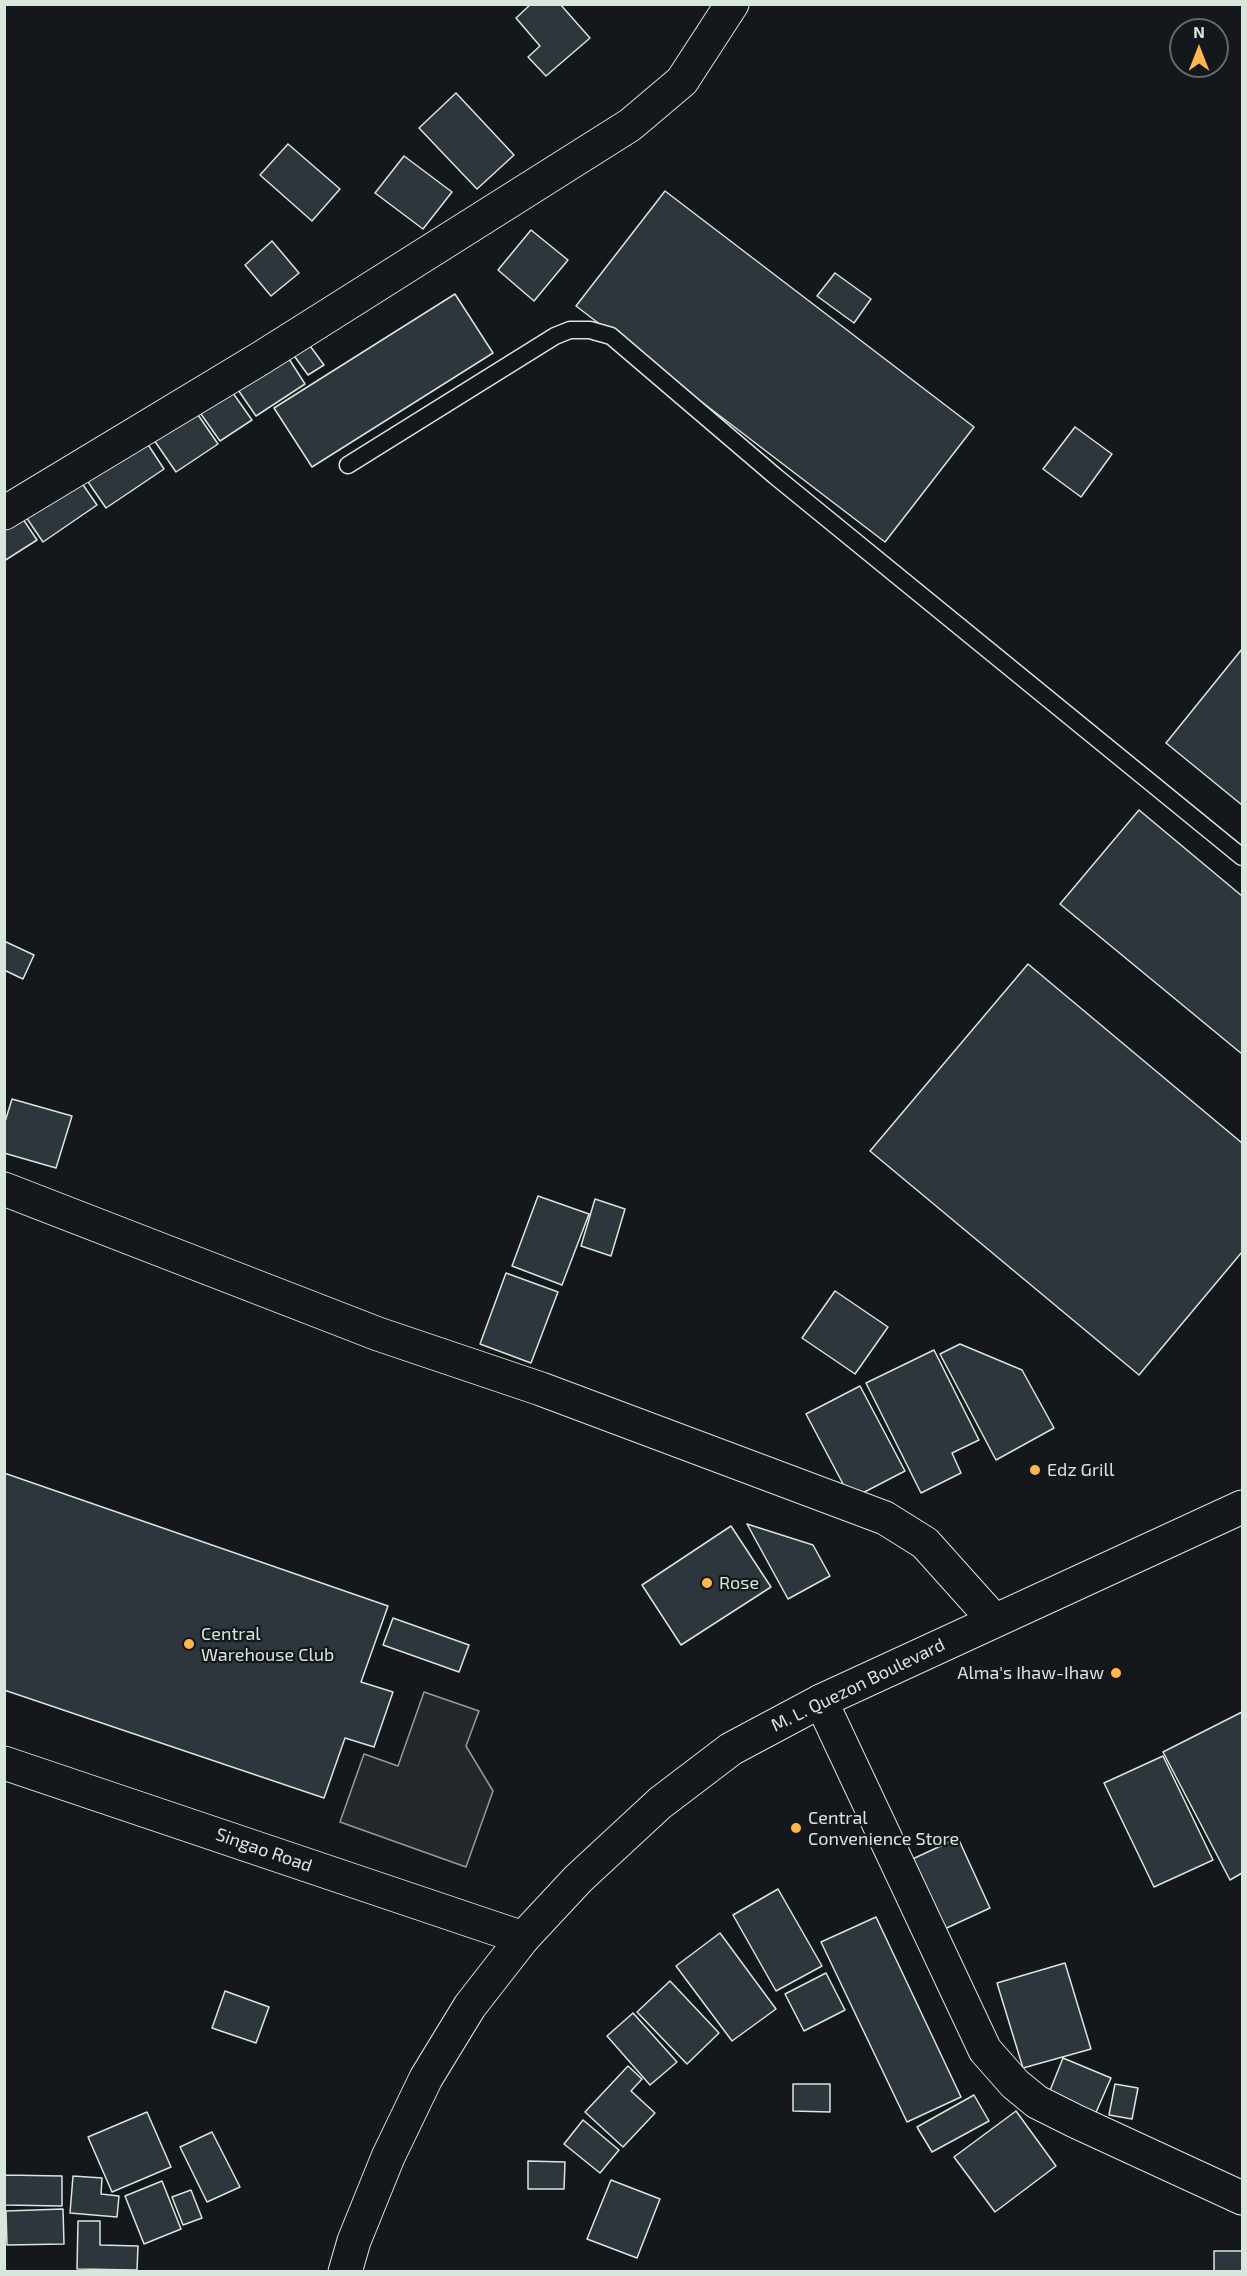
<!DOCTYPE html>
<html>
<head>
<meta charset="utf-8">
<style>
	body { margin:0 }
	#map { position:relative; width:1247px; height:2276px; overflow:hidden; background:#14181c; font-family:"Exo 2",sans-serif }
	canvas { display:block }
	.frame { position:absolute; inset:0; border:6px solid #d8e6dc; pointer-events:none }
	.north { position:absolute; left:1169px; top:18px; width:60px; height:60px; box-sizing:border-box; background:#14181c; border:2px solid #626a69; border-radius:50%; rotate:0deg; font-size:16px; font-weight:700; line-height:24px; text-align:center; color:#d8e6dc }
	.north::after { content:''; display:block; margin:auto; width:21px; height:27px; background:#ffb74d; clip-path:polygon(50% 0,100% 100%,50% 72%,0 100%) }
</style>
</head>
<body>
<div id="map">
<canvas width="1247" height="2276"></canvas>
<div class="frame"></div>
<div class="north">N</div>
</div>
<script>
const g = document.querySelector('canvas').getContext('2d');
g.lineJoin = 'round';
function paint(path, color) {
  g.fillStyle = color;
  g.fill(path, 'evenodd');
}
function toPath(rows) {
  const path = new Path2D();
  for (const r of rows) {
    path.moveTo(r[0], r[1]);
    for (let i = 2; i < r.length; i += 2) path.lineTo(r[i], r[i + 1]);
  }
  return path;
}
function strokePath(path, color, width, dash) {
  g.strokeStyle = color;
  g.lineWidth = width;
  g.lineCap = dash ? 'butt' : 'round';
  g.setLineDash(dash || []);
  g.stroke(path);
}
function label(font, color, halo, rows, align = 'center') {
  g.font = font + ' "Exo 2",sans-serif';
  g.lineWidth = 4.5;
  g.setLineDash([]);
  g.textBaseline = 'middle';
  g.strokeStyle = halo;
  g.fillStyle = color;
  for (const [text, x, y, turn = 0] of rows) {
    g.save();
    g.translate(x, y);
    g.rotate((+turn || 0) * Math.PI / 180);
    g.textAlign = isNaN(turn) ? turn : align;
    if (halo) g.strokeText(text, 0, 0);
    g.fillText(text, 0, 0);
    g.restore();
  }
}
const parking = toPath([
	[424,1692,479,1711,466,1746,493,1791,466,1867,340,1822,364,1754,398,1766,424,1692]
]);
const building = toPath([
	[531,4,560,4,590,38,546,76,528,57,540,46,516,18,531,4],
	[456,93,514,155,477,189,419,128,456,93],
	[288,144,340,189,312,221,260,175,288,144],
	[404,156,452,192,423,229,375,193,404,156],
	[665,191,974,427,885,542,576,306,665,191],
	[531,230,568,260,534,301,498,270,531,230],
	[272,241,299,273,271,296,245,265,272,241],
	[835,273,871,299,854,323,817,296,835,273],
	[455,294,493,353,312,467,274,408,455,294],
	[305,339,324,365,308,375,290,350,305,339],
	[284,351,305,384,256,416,234,384,284,351],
	[228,386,252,420,220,441,196,407,228,386],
	[196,412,218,444,176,472,154,440,196,412],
	[1075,427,1112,454,1081,497,1043,469,1075,427],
	[145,440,164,469,106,508,86,479,145,440],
	[79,479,97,505,43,542,26,517,79,479],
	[17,510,37,540,4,561,4,519,17,510],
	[1242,649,1242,805,1166,743,1242,649],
	[1139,810,1242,896,1242,1054,1060,904,1139,810],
	[4,941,34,955,23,979,4,970,4,941],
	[1028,964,1242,1143,1242,1252,1139,1375,870,1151,1028,964],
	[12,1099,72,1116,56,1168,4,1153,4,1125,12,1099],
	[538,1196,589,1214,562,1285,512,1266,538,1196],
	[595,1199,625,1209,611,1256,581,1246,595,1199],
	[506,1273,558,1292,531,1363,480,1344,506,1273],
	[835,1291,888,1327,855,1374,802,1338,835,1291],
	[960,1344,1022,1370,1054,1428,996,1460,940,1354,960,1344],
	[934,1350,979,1440,952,1453,961,1473,921,1493,866,1383,934,1350],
	[860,1386,905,1471,851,1499,806,1414,860,1386],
	[4,1473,388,1606,361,1682,393,1692,374,1747,345,1738,324,1798,4,1690,4,1473],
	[747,1524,813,1545,830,1576,788,1599,747,1524],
	[731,1526,771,1587,681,1645,642,1585,731,1526],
	[393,1618,469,1645,459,1672,383,1645,393,1618],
	[1242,1712,1242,1873,1230,1880,1163,1752,1242,1712],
	[1163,1756,1213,1860,1154,1887,1104,1783,1163,1756],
	[958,1838,990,1908,938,1932,906,1862,958,1838],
	[778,1889,822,1966,776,1991,733,1915,778,1889],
	[876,1917,961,2097,907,2122,821,1942,876,1917],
	[720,1933,776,2009,732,2041,676,1966,720,1933],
	[1065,1963,1091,2049,1023,2068,997,1983,1065,1963],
	[826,1973,845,2010,804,2031,785,1994,826,1973],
	[670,1981,719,2033,687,2064,637,2012,670,1981],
	[225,1991,269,2007,256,2043,212,2028,225,1991],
	[633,2013,677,2062,650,2085,607,2036,633,2013],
	[1063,2058,1111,2078,1094,2117,1047,2098,1063,2058],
	[628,2066,642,2079,631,2091,655,2113,623,2147,585,2112,628,2066],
	[793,2084,830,2084,830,2112,793,2111,793,2084],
	[1115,2084,1138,2088,1132,2119,1109,2115,1115,2084],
	[974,2095,989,2121,932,2152,917,2127,974,2095],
	[1016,2111,1056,2166,995,2212,954,2157,1016,2111],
	[147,2112,171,2167,112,2192,88,2137,147,2112],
	[583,2120,619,2150,600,2173,564,2144,583,2120],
	[212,2132,240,2187,207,2202,180,2147,212,2132],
	[528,2161,565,2162,564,2189,528,2189,528,2161],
	[5,2175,62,2176,62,2206,4,2205,5,2175],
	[73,2176,102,2178,101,2194,119,2196,117,2217,70,2213,73,2176],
	[611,2180,660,2199,637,2258,587,2239,611,2180],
	[162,2181,181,2229,144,2244,125,2196,162,2181],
	[191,2190,202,2218,183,2225,172,2197,191,2190],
	[63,2209,64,2244,7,2245,6,2211,63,2209],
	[78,2221,100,2221,100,2245,138,2246,137,2270,77,2269,78,2221],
	[1214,2251,1242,2251,1242,2272,1214,2272,1214,2251]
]);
const service = toPath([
	[348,465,555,336,570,330,590,330,611,336,775,476,1242,857]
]);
const minor = toPath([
	[4,513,261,358,630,125,682,81,732,4],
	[4,1189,378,1334,541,1389,885,1518,925,1543,994,1620],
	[821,1701,985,2050,1015,2084,1037,2102,1075,2121,1242,2198]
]);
const tertiary = toPath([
	[4,1763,523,1938]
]);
const trunk = toPath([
	[345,2272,354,2241,388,2157,426,2078,470,2006,523,1938,578,1879,660,1803,731,1749,821,1701,1242,1507]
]);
const markers = [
	[1035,1470,6,"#ffb74d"],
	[707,1583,6,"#ffb74d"],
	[189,1644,6,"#ffb74d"],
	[1116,1673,6,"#ffb74d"],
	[796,1828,6,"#ffb74d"]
];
const poiNames = [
	["Edz Grill",1047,1470],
	["Rose",719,1583],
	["Central",201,1634],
	["Warehouse Club",201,1655],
	["Alma's Ihaw-Ihaw",1104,1673,"right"],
	["Central",808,1818],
	["Convenience Store",808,1839]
];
const streetNames = [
	["M. L. Quezon Boulevard",858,1685,-26],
	["Singao Road",264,1850,19]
];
paint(parking, '#24282b');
strokePath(parking, '#939e99', 1.5);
paint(building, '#2c363c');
strokePath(building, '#d8e6dc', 1.5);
strokePath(service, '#d8e6dc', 19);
strokePath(minor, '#d8e6dc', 35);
strokePath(tertiary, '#d8e6dc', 35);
strokePath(trunk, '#d8e6dc', 35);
strokePath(service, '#14181c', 16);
strokePath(minor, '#14181c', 33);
strokePath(tertiary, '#14181c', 33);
strokePath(trunk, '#14181c', 33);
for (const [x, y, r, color] of markers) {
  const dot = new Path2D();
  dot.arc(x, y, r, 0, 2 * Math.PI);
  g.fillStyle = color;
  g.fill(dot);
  strokePath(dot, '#14181c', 2);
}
label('18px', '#d8e6dc', '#14181c', poiNames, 'left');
label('18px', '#d8e6dc', '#14181c', streetNames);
</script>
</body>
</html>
